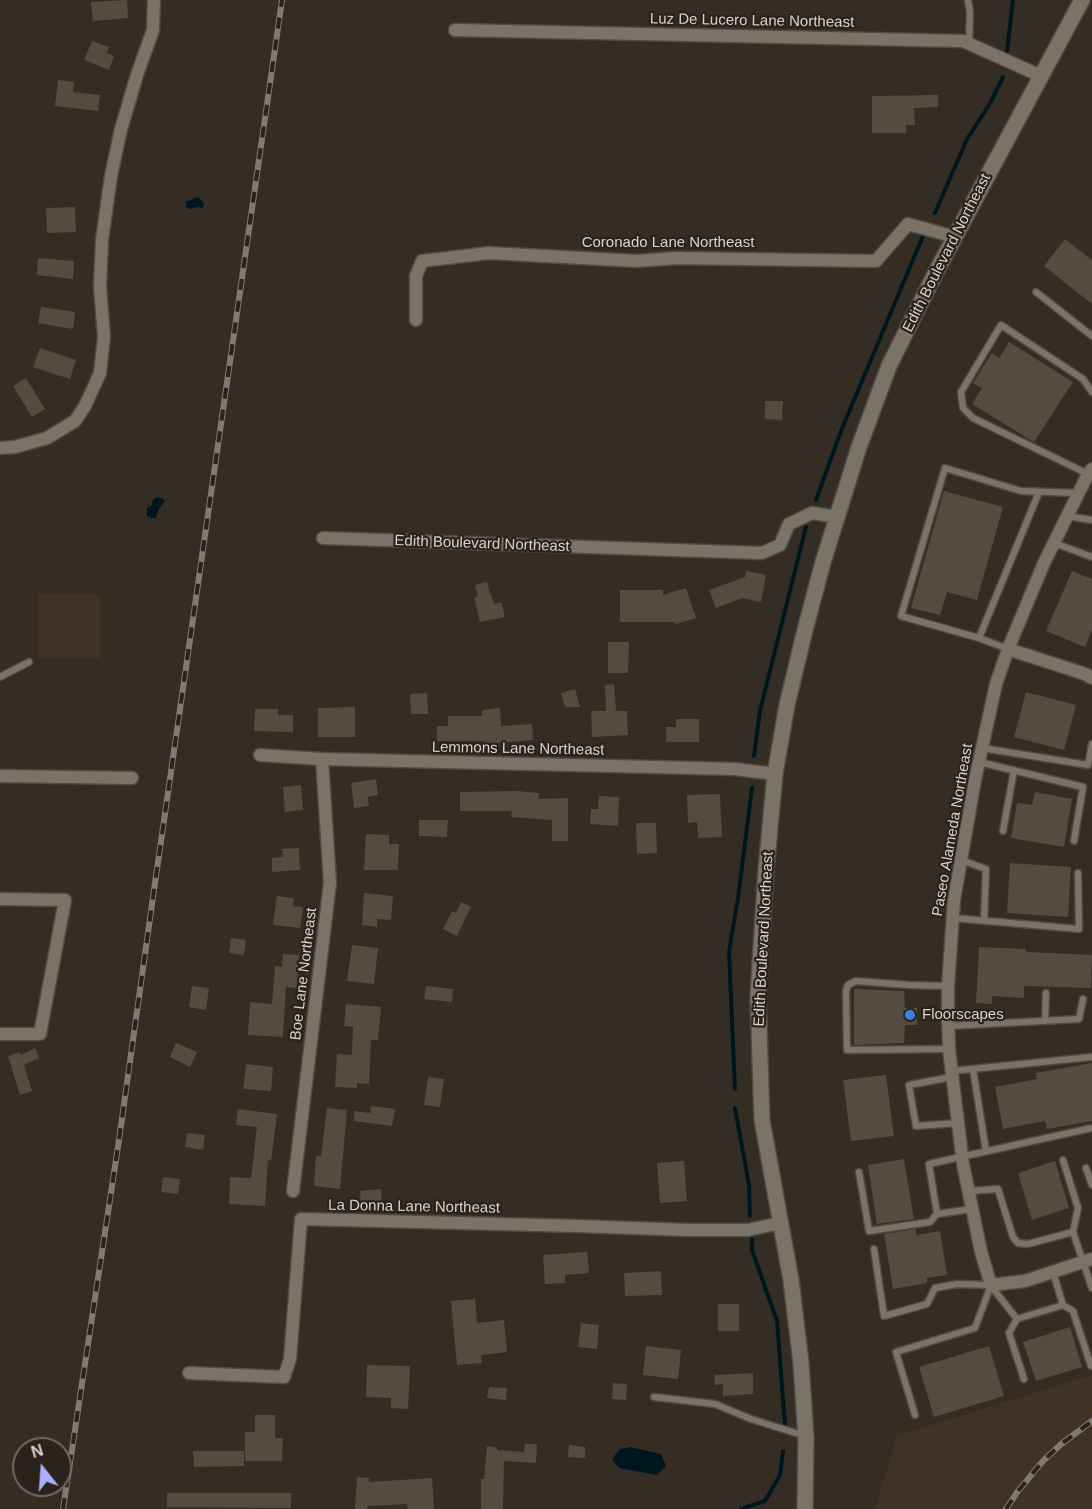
<!DOCTYPE html>
<html>
<head>
<meta charset="utf-8">
<style>
	body { margin:0 }
	#map { position:relative; width:1092px; height:1509px; overflow:hidden; background:#352d24; font-family:Helvetica,sans-serif }
	canvas { display:block }
	.north { position:absolute; left:12px; top:1437px; width:60px; height:60px; box-sizing:border-box; background:#2b231a; border:2px solid #706962; border-radius:50%; rotate:343deg; font-size:16px; font-weight:700; line-height:24px; text-align:center; color:#d8d3cd }
	.north::after { content:''; display:block; margin:auto; width:21px; height:27px; background:#abaffb; clip-path:polygon(50% 0,100% 100%,50% 72%,0 100%) }
</style>
</head>
<body>
<div id="map">
<canvas width="1092" height="1509"></canvas>
<div class="north">N</div>
</div>
<script>
const g = document.querySelector('canvas').getContext('2d');
g.lineJoin = 'round';
function paint(path, color) {
  g.fillStyle = color;
  g.fill(path, 'evenodd');
}
function toPath(rows) {
  const path = new Path2D();
  for (const r of rows) {
    path.moveTo(r[0], r[1]);
    for (let i = 2; i < r.length; i += 2) path.lineTo(r[i], r[i + 1]);
  }
  return path;
}
function strokePath(path, color, width, dash) {
  g.strokeStyle = color;
  g.lineWidth = width;
  g.lineCap = dash ? 'butt' : 'round';
  g.setLineDash(dash || []);
  g.stroke(path);
}
function label(font, color, halo, rows, align = 'center') {
  g.font = font + ' Helvetica,sans-serif';
  g.lineWidth = 4.5;
  g.setLineDash([]);
  g.textBaseline = 'middle';
  g.strokeStyle = halo;
  g.fillStyle = color;
  for (const [text, x, y, turn = 0] of rows) {
    g.save();
    g.translate(x, y);
    g.rotate((+turn || 0) * Math.PI / 180);
    g.textAlign = isNaN(turn) ? turn : align;
    if (halo) g.strokeText(text, 0, 0);
    g.fillText(text, 0, 0);
    g.restore();
  }
}
const built = toPath([
	[38,594,100,594,100,658,38,658],
	[1092,1375,1092,1509,875,1509,897,1436]
]);
const water = toPath([
	[198,197,204,203,203,208,197,207,191,209,186,207,186,202],
	[158,497,165,500,158,511,156,518,151,518,147,516,147,508,152,505,153,499],
	[630,1447,661,1454,666,1466,657,1475,619,1468,612,1459,620,1449]
]);
const stream = toPath([
	[1007,51,1013,0],
	[935,213,967,139,989,105,1003,77],
	[816,500,841,431,923,236],
	[754,756,760,711,806,527],
	[735,1089,729,952,738,898,752,788],
	[735,1108,749,1185,750,1216],
	[752,1239,752,1250,777,1321,785,1425],
	[741,1509,765,1501,780,1475,783,1451]
]);
const building = toPath([
	[127,0,128,18,93,21,91,2],
	[92,41,109,47,107,53,114,56,109,70,84,60],
	[58,80,74,82,73,92,100,95,98,111,55,106],
	[938,95,938,107,914,108,915,125,906,125,906,133,872,133,872,96],
	[75,207,76,232,47,233,46,208],
	[1065,239,1092,260,1092,304,1044,266],
	[38,258,74,261,73,279,37,275],
	[41,307,75,312,73,329,38,323],
	[1009,342,1073,382,1034,442,972,404,982,388,973,383,992,353,999,358],
	[40,348,76,360,70,379,33,367],
	[26,378,45,409,32,417,13,386],
	[765,401,783,401,782,420,765,419],
	[944,491,1003,507,977,600,947,592,940,615,911,608],
	[746,571,766,575,761,602,742,598,716,608,709,590,745,577],
	[1072,571,1092,579,1092,630,1085,647,1046,631],
	[487,582,490,594,491,594,494,604,501,602,505,617,480,622,474,598,478,597,475,585],
	[686,588,696,618,676,624,675,622,620,622,620,590,663,590,663,595],
	[608,642,629,642,628,673,608,673],
	[614,684,616,711,627,711,628,735,592,737,591,711,606,711,605,685],
	[575,689,580,707,565,707,561,693],
	[1026,692,1076,705,1064,750,1014,737],
	[427,693,428,714,411,714,410,694],
	[355,707,355,737,318,737,318,708],
	[500,708,501,726,532,724,533,740,484,744,484,741,437,741,437,726,448,726,448,716,482,716,482,710],
	[255,709,278,709,278,715,293,715,293,732,254,731],
	[676,719,699,719,699,742,666,742,666,727,676,727],
	[376,779,378,795,368,797,369,806,354,808,351,783],
	[301,785,303,810,285,812,283,787],
	[516,791,539,793,538,799,568,798,568,841,552,841,552,820,511,817,512,811,460,811,460,792],
	[1035,792,1072,799,1064,847,1011,838,1017,803,1032,805],
	[720,794,722,837,698,838,697,822,688,823,687,795],
	[599,796,619,797,618,826,590,824,591,809,598,809],
	[419,820,448,820,447,837,419,836],
	[636,823,656,823,657,853,637,854],
	[366,834,389,835,389,844,399,844,398,870,364,870],
	[299,848,300,870,272,872,272,858,283,857,282,849],
	[1010,863,1071,867,1068,917,1007,913],
	[364,893,393,896,391,920,377,919,377,927,362,925],
	[277,896,294,898,293,906,303,907,300,928,273,925],
	[461,902,471,907,457,936,443,929,452,911,456,913],
	[231,938,246,940,244,955,229,953],
	[352,945,378,948,374,984,347,981],
	[979,947,1026,949,1026,952,1092,955,1091,988,1024,986,1024,998,992,996,992,1004,976,1003],
	[283,954,299,955,297,988,286,987,283,1037,248,1035,250,1002,272,1004,275,966,282,967],
	[192,986,209,988,206,1010,189,1007],
	[426,986,453,989,452,1002,424,999],
	[854,989,904,991,905,1008,917,1008,917,1025,905,1025,904,1043,854,1045],
	[346,1004,381,1007,378,1040,371,1040,369,1084,357,1083,357,1088,335,1087,337,1054,352,1055,353,1027,344,1026],
	[176,1043,197,1052,190,1067,170,1057],
	[35,1048,39,1058,24,1065,32,1091,20,1095,8,1056,20,1052,21,1055],
	[1092,1063,1092,1121,1047,1129,1045,1121,1003,1129,995,1087,1037,1079,1036,1073],
	[246,1064,273,1067,271,1091,243,1089],
	[886,1075,894,1136,851,1141,843,1080],
	[428,1077,444,1079,440,1107,424,1105],
	[371,1106,395,1109,392,1126,354,1121,354,1111,370,1113],
	[327,1108,347,1110,340,1189,314,1186,316,1156,321,1156],
	[238,1109,277,1114,271,1161,268,1160,265,1206,229,1204,230,1177,251,1178,257,1127,236,1125],
	[187,1133,205,1135,203,1150,185,1147],
	[904,1159,914,1219,877,1224,868,1165],
	[684,1161,687,1201,660,1203,657,1163],
	[1055,1161,1069,1208,1032,1220,1018,1173],
	[163,1177,180,1179,178,1194,161,1192],
	[381,1189,382,1205,361,1207,360,1191],
	[916,1229,916,1235,940,1231,947,1275,927,1278,927,1283,893,1289,884,1234],
	[587,1252,589,1273,565,1275,565,1283,545,1284,543,1255],
	[661,1271,662,1295,625,1296,624,1273],
	[475,1299,477,1323,504,1320,507,1352,481,1355,482,1363,457,1365,451,1301],
	[718,1304,739,1304,739,1331,718,1331],
	[581,1323,599,1325,597,1349,578,1347],
	[1070,1327,1082,1367,1036,1381,1023,1342],
	[646,1346,681,1350,678,1379,643,1375],
	[989,1346,1004,1396,934,1417,919,1367],
	[367,1365,410,1366,408,1409,391,1408,391,1398,366,1397],
	[753,1373,753,1394,723,1396,723,1384,715,1385,714,1375],
	[613,1383,627,1384,626,1400,612,1399],
	[489,1387,507,1388,506,1400,487,1398],
	[255,1415,275,1415,275,1438,283,1438,282,1461,245,1461,245,1432,255,1432],
	[525,1444,537,1444,536,1463,504,1461,503,1509,481,1509,481,1479,484,1479,487,1446,497,1448,497,1450,524,1452],
	[569,1445,585,1447,585,1458,568,1457],
	[193,1451,244,1451,244,1466,194,1467],
	[357,1477,369,1478,369,1482,432,1478,434,1509,408,1509,407,1504,368,1506,367,1509,355,1509],
	[167,1493,291,1493,291,1508,167,1507]
]);
const lane = toPath([
	[968,0,970,12,969,43],
	[1036,292,1092,336],
	[1088,474,973,418,963,408,961,392,1001,325,1083,379,1092,392],
	[1067,516,1092,520],
	[1054,543,1092,557],
	[979,638,1039,492],
	[1008,649,979,638,901,616,945,468,1021,491,1078,493],
	[0,677,29,662],
	[982,748,1088,765,1092,744],
	[979,762,1083,787,1074,841],
	[1003,831,1014,770],
	[961,860,986,869,984,921],
	[953,918,1079,929,1078,873],
	[948,986,909,985,856,981,848,985,846,991,847,1050,949,1049],
	[1045,1021,1046,993],
	[949,1026,1079,1019,1083,999],
	[973,1069,986,1151],
	[952,1071,1092,1057],
	[952,1077,909,1085,916,1126,958,1123],
	[1063,1160,1078,1208,1073,1232],
	[1086,1168,1092,1185],
	[859,1172,869,1231,930,1222,937,1214,972,1209],
	[969,1191,998,1189,1013,1237,1018,1243,1028,1244,1073,1232,1092,1288],
	[937,1214,929,1164,1092,1128],
	[874,1249,884,1316,927,1304,935,1288,957,1284,991,1285],
	[991,1286,1017,1319,1063,1305,1053,1272],
	[1063,1305,1073,1311,1091,1366],
	[1017,1319,1009,1333,1024,1379],
	[654,1397,715,1404,751,1419,805,1436],
	[915,1415,896,1352,975,1328,991,1285]
]);
const street = toPath([
	[455,30,963,41,1041,76],
	[416,320,416,276,422,261,489,253,637,261,676,258,876,261,908,224,955,237],
	[0,448,15,447,47,438,75,421,85,406,100,373,104,337,100,286,102,240,111,176,121,129,137,75,153,30,154,0],
	[1092,469,1086,478,1044,563,1008,649,996,684,975,780,954,900,948,986,948,1015,949,1049,963,1164,981,1252,991,1285,1025,1281,1092,1259],
	[323,538,762,553,780,545,789,524,812,513,838,517],
	[1008,649,1085,674,1092,678],
	[260,755,322,759,735,769,775,774],
	[0,776,132,778],
	[0,899,65,900,40,1034,0,1034],
	[293,1191,330,883,322,759],
	[189,1373,284,1377,290,1359,301,1219,577,1226,688,1230,748,1230,780,1223]
]);
const secondary = toPath([
	[805,1509,806,1438,801,1363,791,1280,762,1120,758,996,766,870,775,774,787,705,805,630,823,562,859,447,889,366,937,270,1082,0]
]);
const rail = toPath([
	[63,1509,119,1140,154,890,282,0],
	[1006,1509,1018,1491,1043,1461,1060,1445,1092,1421]
]);
const markers = [
	[910,1015,6,"#3f7fe0"]
];
const streetNames = [
	["Luz De Lucero Lane Northeast",752,21,1],
	["Coronado Lane Northeast",668,243],
	["Edith Boulevard Northeast",947,253,-63],
	["Edith Boulevard Northeast",482,544,2],
	["Lemmons Lane Northeast",518,749,1],
	["Paseo Alameda Northeast",953,830,-80],
	["Edith Boulevard Northeast",764,939,-87],
	["Boe Lane Northeast",304,974,-83],
	["La Donna Lane Northeast",414,1207,1]
];
const poiNames = [
	["Floorscapes",922,1015]
];
paint(built, '#403325');
paint(water, '#00161f');
strokePath(stream, '#00161f', 4);
paint(building, '#544b41');
strokePath(lane, '#514a43', 9);
strokePath(street, '#514a43', 15);
strokePath(secondary, '#514a43', 18);
strokePath(lane, '#7c7368', 6);
strokePath(street, '#7c7368', 12);
strokePath(secondary, '#7c7368', 15);
strokePath(rail, '#817a73', 6);
strokePath(rail, '#2b231a', 4, [11]);
for (const [x, y, r, color] of markers) {
  const dot = new Path2D();
  dot.arc(x, y, r, 0, 2 * Math.PI);
  g.fillStyle = color;
  g.fill(dot);
  strokePath(dot, '#2b231a', 2);
}
label('15px', '#d8d3cd', '#2b231a', streetNames);
label('15px', '#d8d3cd', '#2b231a', poiNames, 'left');
</script>
</body>
</html>
